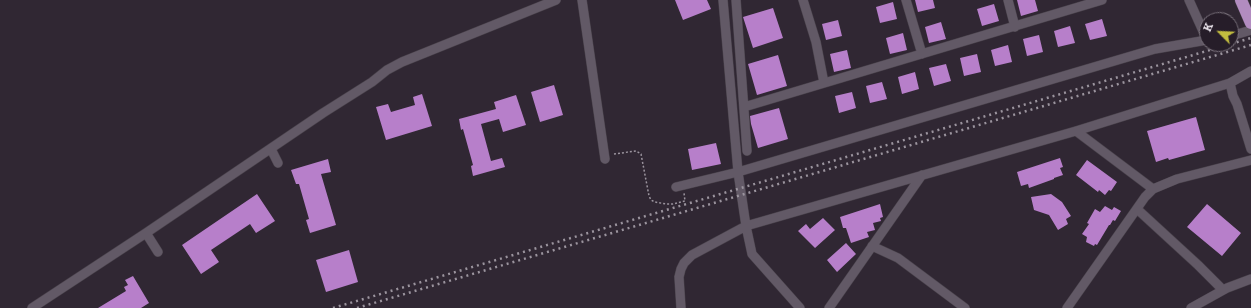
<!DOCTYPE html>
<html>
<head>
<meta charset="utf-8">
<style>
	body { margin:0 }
	#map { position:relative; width:1251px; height:308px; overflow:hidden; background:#302733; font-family:Bitter,serif }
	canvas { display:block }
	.north { position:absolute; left:1199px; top:12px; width:40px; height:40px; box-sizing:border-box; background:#261d29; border:1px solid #7a727c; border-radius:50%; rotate:294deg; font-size:11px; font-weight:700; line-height:16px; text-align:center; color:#f7f1f9 }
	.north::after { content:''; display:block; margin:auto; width:14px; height:18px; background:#c2bd3f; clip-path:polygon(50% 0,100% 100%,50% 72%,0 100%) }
</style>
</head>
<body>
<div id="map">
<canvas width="1251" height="308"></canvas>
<div class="north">K</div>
</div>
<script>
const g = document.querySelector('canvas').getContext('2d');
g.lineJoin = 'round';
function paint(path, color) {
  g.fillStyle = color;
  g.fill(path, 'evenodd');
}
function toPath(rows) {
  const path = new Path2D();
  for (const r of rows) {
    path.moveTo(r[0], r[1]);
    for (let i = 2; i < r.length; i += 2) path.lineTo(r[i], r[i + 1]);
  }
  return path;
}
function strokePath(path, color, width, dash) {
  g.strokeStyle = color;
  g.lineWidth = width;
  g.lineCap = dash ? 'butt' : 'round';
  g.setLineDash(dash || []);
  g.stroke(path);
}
const building = toPath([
	[675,0,707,0,711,9,683,20],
	[915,0,933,0,935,8,918,12],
	[1017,0,1035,0,1038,11,1021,16],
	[893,2,897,19,880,23,876,7],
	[994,4,999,21,982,26,977,9],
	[773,8,783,38,753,48,743,17],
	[1102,19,1107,36,1090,40,1085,24],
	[838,20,842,36,826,40,822,24],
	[941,22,946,39,929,43,925,27],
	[1070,26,1075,43,1058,47,1054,31],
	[903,33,907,50,890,54,886,38],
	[1039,35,1043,52,1027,56,1023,39],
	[1008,45,1012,62,995,66,991,50],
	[847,50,851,68,834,72,830,54],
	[977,54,981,72,964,76,960,58],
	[778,55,787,86,757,95,748,64],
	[946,64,951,81,934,86,929,68],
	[915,72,919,89,902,94,898,77],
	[882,82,887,99,870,103,866,86],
	[554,85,563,115,540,122,531,92],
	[852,92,856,108,839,113,835,96],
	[422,94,432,126,386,140,376,107,388,104,391,112,415,105,413,97],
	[516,95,526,125,503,132,499,119,481,124,491,161,502,158,505,167,473,176,471,166,473,165,463,129,461,130,459,119,496,109,494,102],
	[779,108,788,139,758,148,751,124,750,116],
	[1196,117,1205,150,1169,160,1168,158,1156,162,1147,131],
	[716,143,721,164,692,170,688,149],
	[1060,158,1063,167,1060,168,1063,175,1054,178,1054,179,1029,188,1028,184,1021,186,1017,172],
	[328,159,331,172,321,174,336,225,310,233,306,220,309,219,299,184,296,184,291,170],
	[1087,160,1117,182,1111,191,1109,190,1105,195,1099,190,1098,192,1076,175],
	[257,194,275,221,256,233,250,224,211,250,219,262,201,274,182,245],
	[1051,194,1062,202,1071,216,1066,219,1068,224,1058,230,1049,215,1034,210,1031,197],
	[880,204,883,217,880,218,881,221,873,223,875,230,867,232,869,237,851,243,846,228,843,228,840,217],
	[1207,204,1241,233,1222,256,1187,227],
	[1105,206,1112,210,1114,207,1121,211,1115,221,1113,220,1110,225,1109,225,1097,245,1095,244,1094,246,1086,242,1087,237,1082,234,1089,224,1087,223,1095,209,1100,212],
	[823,218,835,230,815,248,798,231,806,224,810,229],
	[846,243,856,254,837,272,827,260],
	[349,250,358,282,326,292,316,260],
	[133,276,149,303,141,308,98,308,126,291,124,287,128,285,125,280]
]);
const path = toPath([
	[614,154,636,151,641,154,649,196,651,200,655,202,666,204,673,204,685,201,684,193]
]);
const minor = toPath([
	[582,0,605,159],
	[723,0,738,172,746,226,752,254,800,308],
	[736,0,747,151],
	[803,0,816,42,824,83],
	[906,0,922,54],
	[1008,0,1015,27],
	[1189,0,1207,40],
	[1231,36,1251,30],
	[1230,83,1251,71],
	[744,107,1102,0],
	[1076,131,1153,189],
	[271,149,278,163],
	[676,187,738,172,1155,49,1207,40],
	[1137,209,1198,265,1223,290],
	[146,233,158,252],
	[872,246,898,258,965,308],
	[32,308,146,233,323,113,372,82,387,70,402,62,556,0],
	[681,308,679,277,681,269,684,263,692,255,746,226,1076,131,1230,83,1233,96,1237,104,1251,149],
	[829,308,922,175],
	[1067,308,1145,197,1153,189,1177,179,1251,160],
	[1191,308,1227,288,1251,279]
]);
const trunk = toPath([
	[1241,0,1251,23]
]);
const rail = toPath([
	[333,308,1251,38],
	[357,308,1251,45]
]);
paint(building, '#b77fca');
strokePath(minor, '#49424b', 10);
strokePath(trunk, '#49424b', 13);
strokePath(path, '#9b949e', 1.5, [2, 2]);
strokePath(minor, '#625966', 9);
strokePath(trunk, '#b28cc0', 12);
strokePath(rail, '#9b949e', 2.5, [2, 4]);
</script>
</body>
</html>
